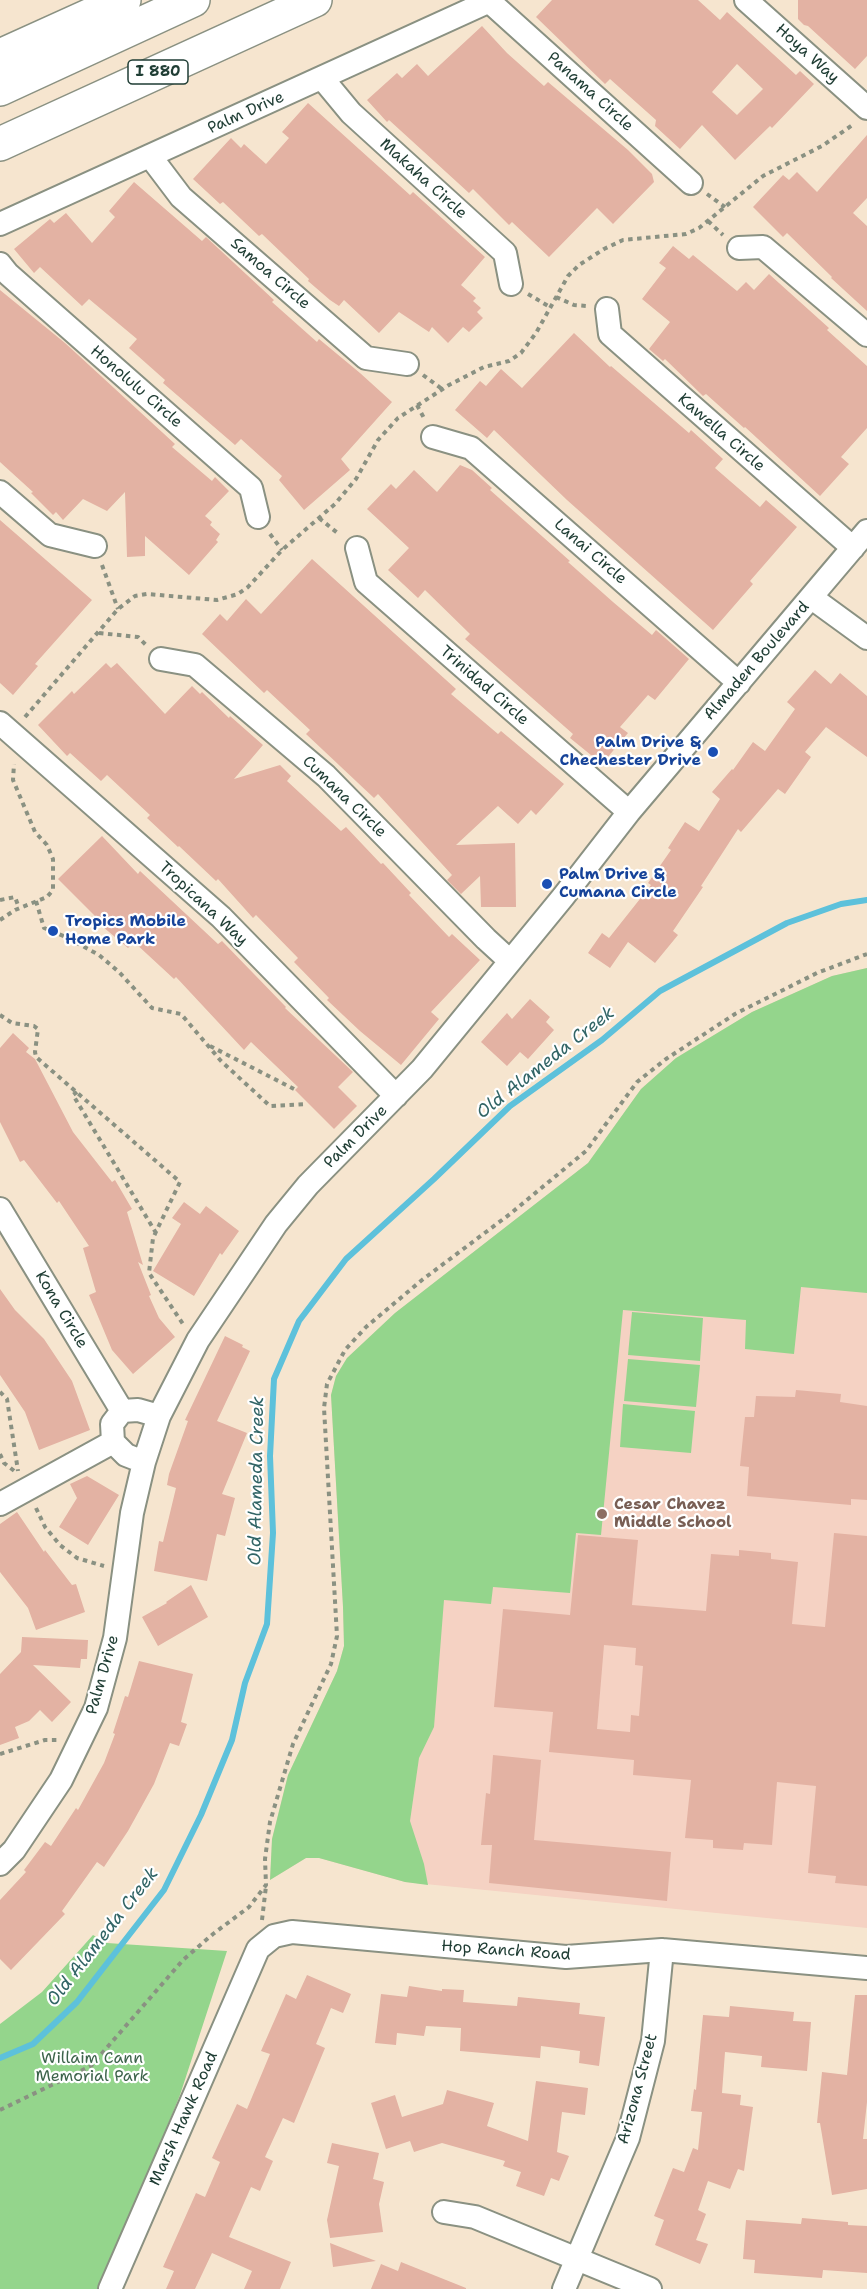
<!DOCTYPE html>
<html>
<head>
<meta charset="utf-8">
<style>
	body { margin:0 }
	canvas { display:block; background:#f6e5cf }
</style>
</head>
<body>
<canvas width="867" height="2289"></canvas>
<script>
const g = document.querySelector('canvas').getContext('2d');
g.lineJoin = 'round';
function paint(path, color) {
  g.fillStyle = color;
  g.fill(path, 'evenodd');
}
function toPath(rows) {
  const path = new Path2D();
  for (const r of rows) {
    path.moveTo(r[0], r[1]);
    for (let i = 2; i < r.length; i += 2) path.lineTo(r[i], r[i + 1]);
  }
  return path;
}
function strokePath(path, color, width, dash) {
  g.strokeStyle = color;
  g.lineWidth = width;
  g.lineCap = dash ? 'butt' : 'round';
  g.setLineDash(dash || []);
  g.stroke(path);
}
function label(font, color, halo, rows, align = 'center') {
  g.font = font + ' "Shantell Sans",sans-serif';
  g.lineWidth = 4.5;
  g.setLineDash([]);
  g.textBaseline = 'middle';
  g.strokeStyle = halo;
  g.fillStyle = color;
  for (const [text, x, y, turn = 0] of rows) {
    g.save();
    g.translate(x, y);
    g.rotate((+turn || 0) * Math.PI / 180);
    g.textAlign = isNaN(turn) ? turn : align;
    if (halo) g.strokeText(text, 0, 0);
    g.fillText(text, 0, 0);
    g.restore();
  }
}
const built = toPath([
	[867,968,867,1928,405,1882,319,1858,306,1858,270,1880,272,1839,288,1775,337,1671,344,1646,343,1607,331,1395,336,1376,347,1358,395,1313,588,1163,641,1089,676,1058,752,1012,832,976]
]);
const green = toPath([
	[867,968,867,1293,801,1287,794,1354,745,1349,746,1320,623,1310,601,1535,576,1533,570,1593,493,1587,491,1604,444,1600,434,1727,419,1758,410,1821,424,1864,428,1885,405,1882,319,1858,306,1858,270,1880,272,1839,288,1775,337,1671,344,1646,343,1607,331,1395,336,1376,347,1358,395,1313,588,1163,641,1089,676,1058,752,1012,832,976],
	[632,1312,703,1318,700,1361,628,1355],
	[628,1359,700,1365,696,1407,624,1401],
	[623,1404,695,1411,691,1453,620,1447],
	[93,1935,107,1943,227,1951,180,2095,101,2289,0,2289,0,2024,42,1992]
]);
const stream = toPath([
	[0,2058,33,2044,77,2002,164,1890,201,1815,232,1740,245,1683,267,1624,273,1533,270,1456,274,1379,299,1321,346,1259,434,1179,510,1106,602,1040,660,991,787,923,841,904,867,900]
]);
const building = toPath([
	[552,0,698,0,720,20,727,12,796,75,800,71,814,84,772,128,770,126,735,160,702,125,680,149,655,126,656,120,610,79,605,84,536,17],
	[737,64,763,89,737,115,712,92],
	[798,0,867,0,867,56,855,69,808,26,804,25,798,19],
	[482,26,507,53,544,86,548,82,628,150,652,174,654,182,613,224,597,208,549,257,512,222,509,225,473,189,469,193,389,120,387,122,367,100,397,73,402,78,417,64,428,76],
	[308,103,410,195,413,192,485,257,461,285,476,298,473,301,481,308,477,312,483,318,469,332,463,327,448,343,432,327,429,332,399,312,379,333,344,300,339,306,330,300,308,281,309,279,262,234,259,236,223,202,220,204,193,179,231,138,241,148,244,144,266,164,289,138,282,132],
	[867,135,867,198,853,213,867,226,867,311,831,278,832,277,787,233,783,237,753,207,783,175,789,180,797,172,817,192],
	[134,182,202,241,206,237,274,300,272,302,317,342,319,339,360,373,392,402,341,459,350,470,304,510,279,480,282,476,241,439,235,445,163,383,165,380,129,348,137,339,89,299,82,306,40,267,34,273,14,249,50,219,54,223,66,213,92,243,115,217,109,211],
	[673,246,689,259,693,255,737,291,746,282,754,290,769,274,829,328,827,330,867,366,867,428,841,457,849,464,820,496,745,427,744,428,706,394,703,396,665,359,663,361,649,349,670,322,642,299,666,268,659,263],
	[0,290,65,343,175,444,172,447,212,481,215,477,229,491,205,516,212,522,210,525,220,534,216,540,218,542,189,575,145,536,145,556,127,557,125,492,107,511,83,499,63,520,56,512,53,515,31,493,33,492,0,462],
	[574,333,610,367,611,366,689,433,691,430,723,459,715,468,760,507,766,500,797,527,750,581,753,584,713,630,567,500,494,430,487,438,455,410,480,381,486,386,501,369,522,388],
	[460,465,472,470,492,488,490,490,570,561,568,562,613,602,652,635,656,630,689,659,655,700,648,695,620,727,628,733,602,764,570,738,573,734,465,639,470,634,425,590,418,598,388,570,409,548,367,509,391,484,396,489,414,470,437,492],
	[0,520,92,600,35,664,38,666,13,695,0,683],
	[312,559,456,689,451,694,498,734,501,731,564,784,536,815,531,810,518,824,498,806,456,845,515,843,516,907,481,907,480,876,461,894,447,880,452,875,378,794,374,798,306,734,310,730,267,690,264,693,202,634,220,614,227,621,246,599,261,614],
	[106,663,111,668,117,663,165,714,192,686,200,694,202,692,229,718,230,716,263,745,234,779,280,765,291,776,287,781,341,831,346,827,381,864,383,863,411,893,409,895,449,937,452,934,480,960,431,1012,439,1019,401,1065,360,1031,327,1000,329,998,294,962,298,958,256,915,253,918,218,879,216,881,179,846,178,847,147,818,150,815,107,775,101,781,70,753,67,756,38,725,72,691,74,694],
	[815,670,831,684,840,673,867,696,867,757,826,727,805,752,811,757,785,794,778,789,741,832,738,829,701,886,703,887,673,931,678,935,655,963,628,942,610,968,588,953,602,933,609,938,651,885,648,883,671,850,668,848,685,822,699,831,720,799,712,792,732,769,733,770,753,742,765,751,795,709,787,702],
	[102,836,138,874,140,871,218,944,222,941,286,1007,285,1008,353,1072,338,1087,357,1106,334,1129,295,1090,298,1087,251,1042,244,1050,176,977,174,979,134,942,128,948,96,921,98,919,58,879],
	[530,999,550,1017,546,1022,554,1030,528,1059,520,1052,507,1066,481,1042,507,1013,512,1019],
	[13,1033,29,1048,26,1052,35,1059,73,1132,112,1182,115,1180,132,1209,127,1212,143,1265,138,1262,151,1295,149,1296,159,1318,175,1337,133,1374,112,1350,89,1295,96,1292,83,1248,89,1246,59,1201,57,1203,24,1160,20,1162,0,1122,0,1048],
	[184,1202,200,1214,206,1206,239,1231,222,1255,220,1253,194,1296,153,1271,181,1224,172,1218],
	[0,1289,15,1310,44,1339,72,1381,90,1430,39,1450,25,1412,0,1375],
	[225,1336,243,1345,242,1347,250,1351,217,1421,247,1433,222,1494,235,1498,225,1536,217,1534,207,1581,154,1571,159,1541,163,1542,176,1488,167,1485,169,1474,188,1421,185,1420],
	[796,1390,841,1394,840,1402,867,1406,867,1500,851,1499,851,1505,747,1496,749,1467,740,1466,745,1417,754,1417,756,1396,795,1397],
	[87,1476,119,1495,88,1545,59,1527,77,1498,70,1484],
	[17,1512,44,1552,45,1550,72,1585,76,1584,85,1612,36,1630,28,1608,0,1572,0,1524],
	[834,1533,867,1536,867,1886,835,1883,836,1876,808,1873,816,1786,777,1782,772,1845,744,1843,743,1850,713,1848,713,1840,685,1838,691,1780,633,1775,634,1760,549,1752,553,1712,494,1707,503,1609,570,1615,578,1535,638,1540,632,1605,706,1611,711,1554,739,1556,739,1550,771,1553,771,1559,798,1562,792,1624,825,1627],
	[604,1645,636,1648,635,1665,643,1666,639,1716,631,1715,630,1732,597,1729],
	[191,1585,208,1617,158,1646,142,1617,167,1603,166,1602],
	[22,1637,88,1640,87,1659,81,1659,80,1668,33,1665,71,1702,52,1722,40,1710,29,1721,15,1727,19,1738,0,1745,0,1674,21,1652],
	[139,1661,193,1674,181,1722,187,1724,179,1746,170,1743,154,1784,128,1831,104,1867,97,1862,62,1911,65,1914,11,1970,0,1959,0,1900,26,1872,24,1870,45,1842,51,1846,76,1808,78,1810,104,1763,115,1734,113,1733,125,1696,128,1697],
	[493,1755,541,1760,534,1840,671,1852,667,1901,489,1883,492,1845,481,1845,486,1793,490,1794],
	[307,1975,351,1994,343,2013,331,2008,316,2044,325,2048,294,2123,283,2118,265,2157,273,2161,260,2191,251,2187,229,2237,291,2262,280,2289,244,2289,252,2271,212,2253,195,2289,166,2289,174,2271,163,2267,196,2193,205,2197,220,2162,212,2158,237,2104,247,2109,270,2054,261,2051,286,1994,296,1999],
	[409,1986,442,1991,442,1989,464,1990,463,2002,517,2006,518,1997,580,2003,579,2014,605,2017,599,2066,579,2063,580,2051,541,2046,540,2058,460,2051,461,2028,426,2026,424,2036,397,2033,396,2045,375,2043,381,1994,407,1997],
	[855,1995,867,1995,867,2102,863,2139,867,2139,867,2189,832,2195,820,2123,817,2123,822,2072,847,2075],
	[730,2006,794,2012,793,2021,811,2022,807,2071,761,2067,762,2056,725,2052,722,2093,741,2095,740,2105,753,2107,744,2171,738,2169,730,2189,708,2181,698,2210,706,2214,696,2240,708,2244,700,2264,655,2245,664,2220,654,2216,673,2168,684,2172,693,2148,698,2150,702,2112,691,2111,694,2089,696,2090,703,2015,729,2017],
	[536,2081,588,2088,585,2115,562,2112,557,2152,569,2156,559,2181,551,2178,544,2196,516,2186,521,2172,503,2166,505,2161,442,2143,414,2152,410,2141,386,2149,371,2103,395,2095,402,2117,443,2104,447,2090,494,2103,487,2126,528,2141],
	[332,2143,379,2153,373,2179,384,2182,379,2204,383,2232,330,2238,327,2220,339,2166,327,2163],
	[802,2218,848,2222,848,2225,867,2226,867,2273,823,2270,822,2278,754,2273,755,2260,743,2259,746,2220,801,2224],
	[330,2243,376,2261,333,2267],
	[401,2262,466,2288,466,2289,371,2289,381,2264,398,2271]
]);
const path = toPath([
	[707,194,725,207],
	[708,221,723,235],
	[528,294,550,307],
	[556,297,574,305,587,306],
	[423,375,442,389],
	[417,405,425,420],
	[319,518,340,535],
	[270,534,282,550],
	[102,565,118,609],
	[99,633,138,637,147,646],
	[25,717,118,609,135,596,147,594,217,600,238,594,248,587,282,550,335,504,356,479,378,440,398,418,449,385,484,367,509,361,521,353,536,333,568,276,579,265,604,249,623,240,686,234,699,228,763,176,822,146,854,124],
	[0,900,15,897,19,908],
	[36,901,44,928,66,937,99,955,119,972,152,1008,181,1014,221,1061,270,1106,307,1104],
	[0,920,15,910,47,897,53,890,53,859,47,845,35,832,13,780,14,764],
	[0,1015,12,1023,34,1026,38,1029,35,1052,36,1057,180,1182,153,1238,149,1273,183,1324],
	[210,1046,294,1089],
	[77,1092,73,1095,156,1233],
	[0,1392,7,1399,18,1471],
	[0,1454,4,1463,17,1473],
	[36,1508,45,1527,60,1545,77,1558,104,1566],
	[0,1754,45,1740,57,1740],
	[262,1920,266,1886],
	[0,2110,91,2066,183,1960,213,1934,249,1907,266,1885,265,1859,270,1822,293,1744,331,1664,337,1636,324,1408,327,1384,345,1350,366,1327,422,1280,510,1214,586,1151,637,1082,666,1059,735,1014,817,973,867,954]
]);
const street = toPath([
	[746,0,867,108],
	[489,1,691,183],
	[322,78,351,113,505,253,511,284],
	[150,156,181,197,366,358,407,364],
	[0,224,492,0],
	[739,248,763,247,867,335],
	[0,264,8,274,251,488,258,517],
	[607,309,610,334,853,548],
	[433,437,471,448,739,683],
	[0,492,50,535,95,546],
	[357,548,366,582,629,812],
	[812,598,867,638],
	[161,659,195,665,326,776,486,939,510,961],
	[0,723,221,917,396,1096],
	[0,1209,122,1411],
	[144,1462,126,1455,113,1442,112,1424,122,1411,138,1410,159,1416],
	[0,1504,113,1442],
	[0,1864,14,1850,61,1780,96,1708,115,1638,132,1513,144,1462,159,1416,198,1340,276,1224,308,1185,422,1069,563,897,629,812,867,531],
	[444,2212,475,2217,650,2289],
	[110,2289,258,1949,274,1936,292,1932,566,1957,662,1950,867,1968],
	[564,2289,628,2138,653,2041,662,1950]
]);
const highway = toPath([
	[0,56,124,0],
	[0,89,193,0],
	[0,144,315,0]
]);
const markers = [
	[713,752,6,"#1a4fb4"],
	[547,884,6,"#1a4fb4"],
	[53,931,6,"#1a4fb4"],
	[602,1514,6,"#8d6e63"]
];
const shields = [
	[158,72,60]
];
const shieldNames = [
	["I 880",158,72]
];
const streetNames = [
	["Hoya Way",807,54,42],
	["Panama Circle",590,92,42],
	["Palm Drive",246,113,-24],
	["Makaha Circle",423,179,42],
	["Samoa Circle",270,274,41],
	["Honolulu Circle",136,387,41],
	["Kawella Circle",721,433,41],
	["Lanai Circle",590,552,41],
	["Almaden Boulevard",757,661,-49],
	["Trinidad Circle",484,686,41],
	["Cumana Circle",344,797,44],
	["Tropicana Way",203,904,43],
	["Palm Drive",356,1137,-45],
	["Kona Circle",61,1310,59],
	["Palm Drive",103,1675,-74],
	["Hop Ranch Road",506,1951,4],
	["Arizona Street",638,2089,-75],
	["Marsh Hawk Road",184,2119,-66]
];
const transitNames = [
	["Palm Drive &",701,743,"right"],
	["Chechester Drive",701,761,"right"],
	["Palm Drive &",559,875],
	["Cumana Circle",559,893],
	["Tropics Mobile",65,922],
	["Home Park",65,940]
];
const educationNames = [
	["Cesar Chavez",614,1505],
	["Middle School",614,1523]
];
const parkNames = [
	["Willaim Cann",92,2059],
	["Memorial Park",92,2077]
];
const waterNames = [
	["Old Alameda Creek",546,1063,-38],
	["Old Alameda Creek",257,1481,-89],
	["Old Alameda Creek",103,1937,-52]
];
paint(built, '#f5d2c3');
paint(green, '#94d58c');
strokePath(stream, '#5dc1db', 6);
paint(building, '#e3b2a3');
strokePath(street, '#8a9182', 26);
strokePath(highway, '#8a9182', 36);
strokePath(path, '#8a9182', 4, [4.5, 4.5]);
strokePath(street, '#fff', 22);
strokePath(highway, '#fff', 33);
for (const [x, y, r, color] of markers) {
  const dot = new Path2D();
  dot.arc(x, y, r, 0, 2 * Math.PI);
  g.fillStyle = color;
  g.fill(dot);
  strokePath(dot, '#fff', 2);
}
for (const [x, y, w] of shields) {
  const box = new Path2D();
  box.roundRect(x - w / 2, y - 12, w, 24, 4.5);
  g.fillStyle = '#fff';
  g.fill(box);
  strokePath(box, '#1f3d34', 1.5);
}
label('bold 15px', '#1f3d34', null, shieldNames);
label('16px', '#1f3d34', '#fff', streetNames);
label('bold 16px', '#164399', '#fff', transitNames, 'left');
label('bold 16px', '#785e54', '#fff', educationNames, 'left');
label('16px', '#3c634a', '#fff', parkNames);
label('italic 18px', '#326566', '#fff', waterNames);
</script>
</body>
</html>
